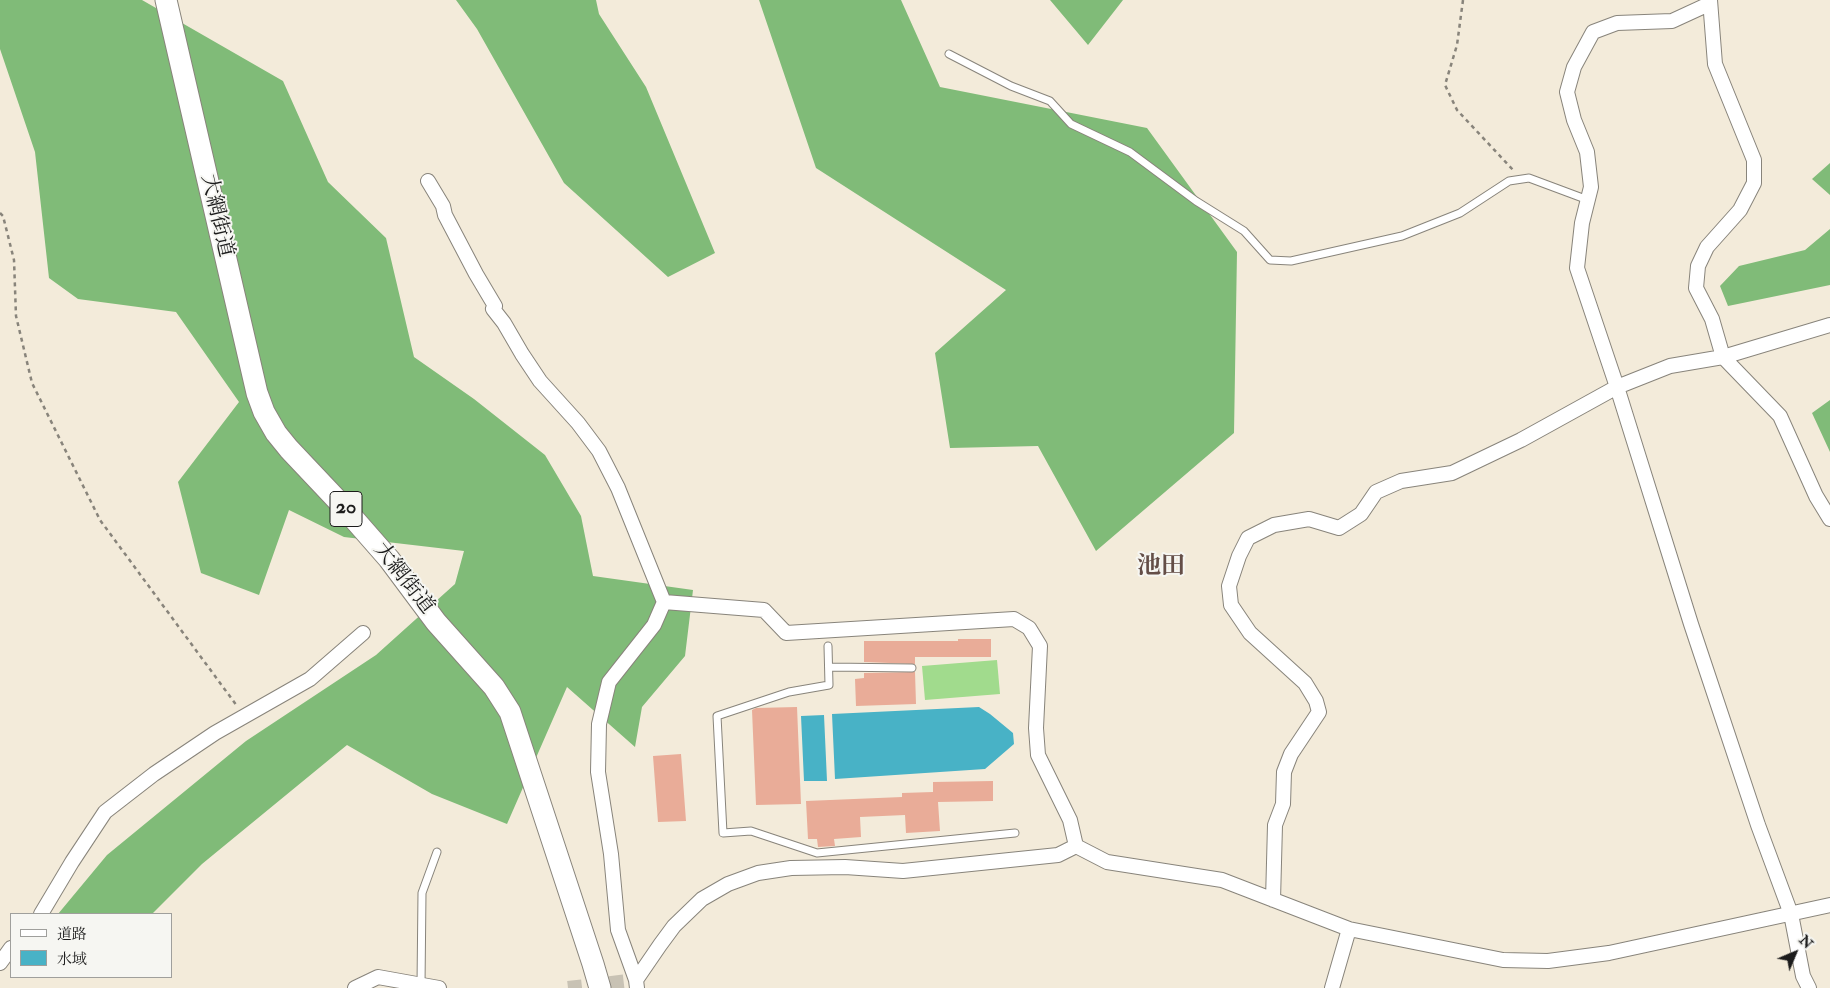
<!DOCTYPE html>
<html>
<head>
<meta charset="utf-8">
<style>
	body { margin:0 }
	#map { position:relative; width:1830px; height:988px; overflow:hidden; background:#f3ebda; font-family:"IM FELL Double Pica","Noto Serif JP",serif }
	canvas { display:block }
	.legend { position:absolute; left:10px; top:913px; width:162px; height:65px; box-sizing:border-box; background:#f6f6f2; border:1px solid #9f9f9c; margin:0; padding:6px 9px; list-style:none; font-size:15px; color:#1c1c1c }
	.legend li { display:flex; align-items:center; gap:10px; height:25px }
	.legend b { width:25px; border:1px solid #9f9f9c }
	.north { position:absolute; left:1770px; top:928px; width:50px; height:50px; -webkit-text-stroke:4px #f6f6f2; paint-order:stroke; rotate:45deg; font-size:14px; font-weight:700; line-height:20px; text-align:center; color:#1c1c1c }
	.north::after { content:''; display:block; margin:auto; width:18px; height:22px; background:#1c1c1c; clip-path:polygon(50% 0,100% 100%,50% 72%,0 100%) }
</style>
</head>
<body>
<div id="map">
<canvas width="1830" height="988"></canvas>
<ul class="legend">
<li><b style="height:6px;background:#fff"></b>道路</li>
<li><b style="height:14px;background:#48b2c6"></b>水域</li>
</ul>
<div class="north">N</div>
</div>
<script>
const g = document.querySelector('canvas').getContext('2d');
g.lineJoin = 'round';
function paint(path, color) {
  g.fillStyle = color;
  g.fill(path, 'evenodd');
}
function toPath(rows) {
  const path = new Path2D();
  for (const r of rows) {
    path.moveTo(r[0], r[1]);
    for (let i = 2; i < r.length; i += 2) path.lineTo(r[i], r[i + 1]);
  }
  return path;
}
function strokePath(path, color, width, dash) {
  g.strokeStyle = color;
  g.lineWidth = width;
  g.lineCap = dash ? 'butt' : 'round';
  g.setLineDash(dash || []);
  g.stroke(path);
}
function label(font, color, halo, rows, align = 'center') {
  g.font = font + ' "IM FELL Double Pica","Noto Serif JP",serif';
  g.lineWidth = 4;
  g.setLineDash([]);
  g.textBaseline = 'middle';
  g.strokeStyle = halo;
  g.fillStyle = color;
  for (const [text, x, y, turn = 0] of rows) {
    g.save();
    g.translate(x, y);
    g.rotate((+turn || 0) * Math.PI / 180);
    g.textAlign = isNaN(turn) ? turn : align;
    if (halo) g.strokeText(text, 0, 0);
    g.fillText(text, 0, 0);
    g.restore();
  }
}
const green = toPath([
	[997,660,1000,694,925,700,922,666]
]);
const forest = toPath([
	[0,0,142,0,283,81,328,182,386,238,414,357,474,399,545,455,581,516,593,576,693,590,685,656,642,707,635,747,567,687,507,824,432,794,347,745,202,864,152,914,58,914,107,855,246,741,376,655,455,584,464,551,344,537,289,510,259,595,201,573,178,482,239,402,176,312,78,299,49,278,35,152,0,49],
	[456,0,596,0,599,14,646,87,715,253,668,277,564,183,477,29],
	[759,0,901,0,940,87,1147,128,1237,252,1234,433,1096,551,1038,446,950,448,935,353,1006,290,816,168],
	[1050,0,1123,0,1088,45],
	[1830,163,1830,195,1812,179],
	[1830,229,1830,285,1728,306,1720,286,1739,266,1805,250],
	[1830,400,1830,452,1812,413]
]);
const water = toPath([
	[979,707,990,714,1013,733,1014,744,985,769,835,779,832,714],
	[824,715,827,781,804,781,801,716]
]);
const building = toPath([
	[958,639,991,639,991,657,915,657,915,664,864,662,864,641,958,641],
	[915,672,916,704,856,706,855,679,864,678,864,673],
	[797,707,801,804,756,805,752,710,756,708],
	[681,754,686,821,658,822,653,756],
	[993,781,993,801,938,802,940,831,906,833,905,815,860,817,861,837,834,839,835,846,818,847,817,839,808,839,806,801,902,797,902,793,933,792,933,782]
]);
const streetTunnel = toPath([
	[568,988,636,980]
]);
const path = toPath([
	[1463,0,1457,45,1445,85,1457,110,1514,171],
	[0,213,3,216,14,260,16,316,32,383,100,520,237,706]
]);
const lane = toPath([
	[949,54,1011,86,1050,101,1071,124,1130,152,1196,201,1244,231,1270,260,1291,261,1402,236,1460,213,1509,181,1529,178,1588,200],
	[828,646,829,685,789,692,717,716,723,833,751,831,817,853,1015,833],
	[829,667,912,668],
	[421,985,422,893,437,852]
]);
const street = toPath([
	[1710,0,1715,64,1754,160,1754,183,1740,210,1707,247,1698,266,1696,288,1712,319,1723,357,1780,416,1816,496,1830,519],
	[1709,4,1672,21,1617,23,1593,32,1574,67,1567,92,1574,120,1587,152,1591,187,1582,223,1577,268,1617,387,1691,624,1758,825,1791,914,1803,976,1809,988],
	[428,181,443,206,445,215,476,274,495,306,493,309,504,323,522,354,540,381,578,423,599,451,618,488,664,602,654,625,609,682,599,724,598,772,611,854,618,930,636,980,637,988],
	[664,602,764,610,786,633,1014,619,1029,628,1040,646,1036,728,1038,755,1070,820,1076,846,1107,862,1222,880,1349,929,1503,960,1548,961,1609,953,1830,905],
	[1273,900,1275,825,1283,804,1284,772,1291,754,1319,712,1316,701,1305,683,1250,633,1231,605,1229,586,1239,556,1248,538,1274,525,1309,519,1339,528,1361,514,1376,492,1401,481,1452,473,1521,440,1617,387,1670,366,1723,357,1830,325],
	[41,914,72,862,105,812,154,774,215,733,310,679,363,633],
	[0,963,11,948],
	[636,980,660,945,674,926,702,899,728,884,758,873,791,868,845,867,903,871,1058,855,1076,846],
	[355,988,378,977,439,988],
	[1332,988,1349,929]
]);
const primary = toPath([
	[166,0,257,393,264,412,276,433,289,449,340,503,389,559,436,622,494,687,510,712,593,964,600,988]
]);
const shields = [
	[346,509,32]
];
const shieldNames = [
	["20",346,509]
];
const streetNames = [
	["大網街道",216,216,77],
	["大網街道",403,579,52]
];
const quarterNames = [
	["池田",1161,568]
];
paint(green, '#a1db8d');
paint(forest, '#80bb78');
paint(water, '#48b2c6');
paint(building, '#e9ac98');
strokePath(streetTunnel, '#c8c2b4', 14, [14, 7]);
strokePath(lane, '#88847b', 9);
strokePath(street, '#88847b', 16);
strokePath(primary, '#88847b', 23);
strokePath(path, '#88847b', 2.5, [4, 4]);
strokePath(lane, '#fff', 7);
strokePath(street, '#fff', 14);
strokePath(primary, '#fff', 21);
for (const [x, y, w] of shields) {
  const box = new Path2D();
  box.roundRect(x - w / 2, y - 17.5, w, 35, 4);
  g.fillStyle = '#f6f6f2';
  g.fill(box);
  strokePath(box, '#1c1c1c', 1);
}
label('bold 20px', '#1c1c1c', null, shieldNames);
label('21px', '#1c1c1c', '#f6f6f2', streetNames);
label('bold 24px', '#644e47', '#f6f6f2', quarterNames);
</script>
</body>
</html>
